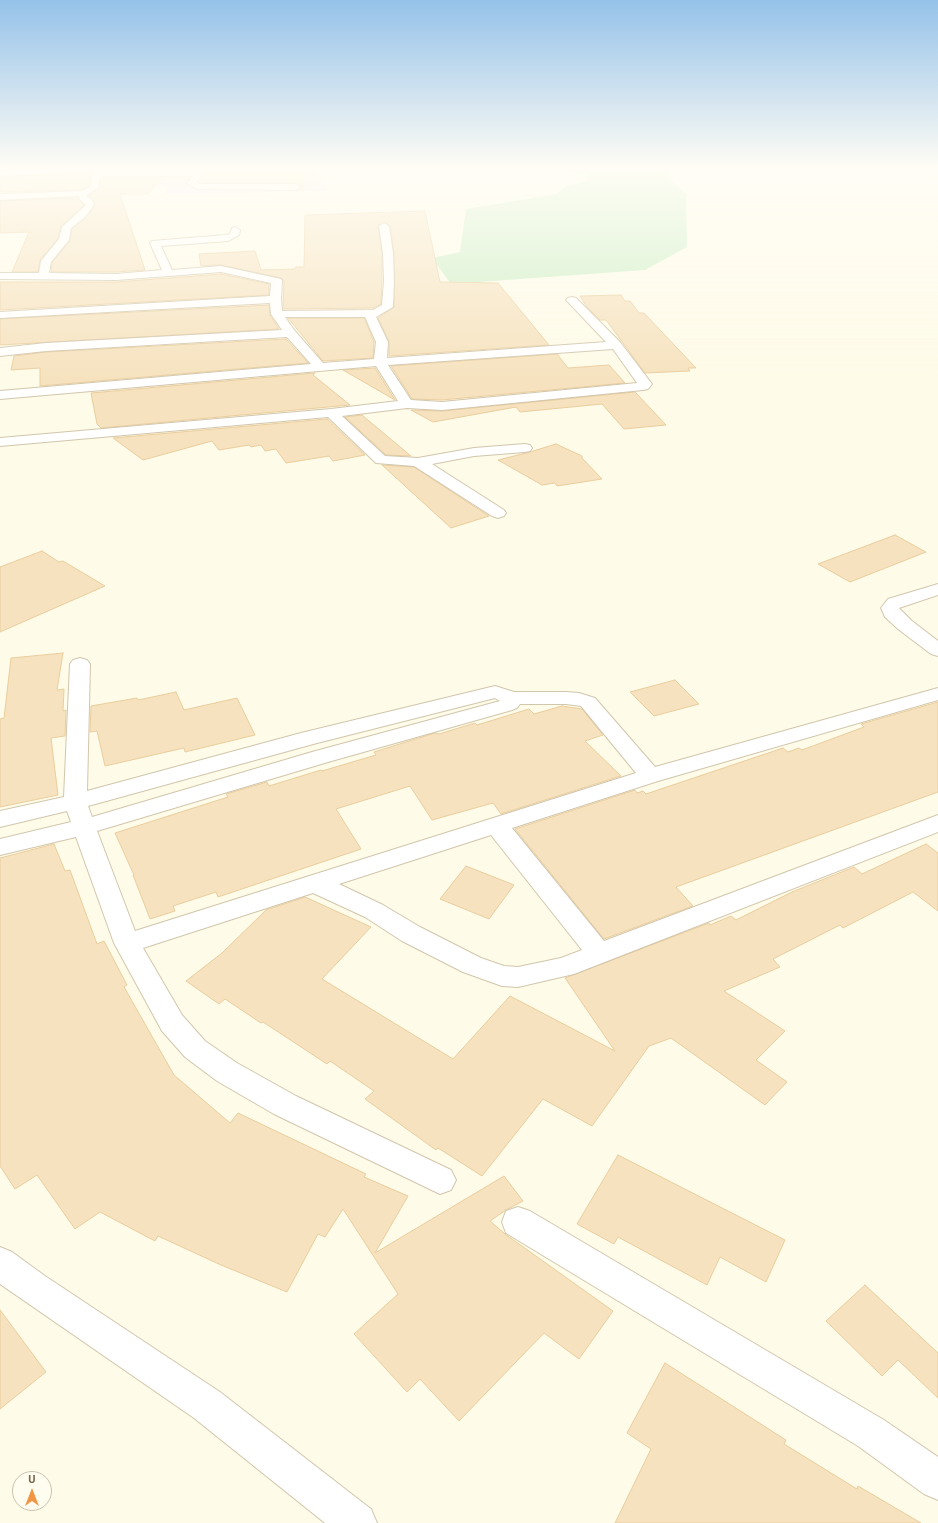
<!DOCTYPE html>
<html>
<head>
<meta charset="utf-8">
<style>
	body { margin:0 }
	#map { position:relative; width:938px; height:1523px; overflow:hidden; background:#fefbe8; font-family:Roboto,sans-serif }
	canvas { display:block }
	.north { position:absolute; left:12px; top:1471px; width:40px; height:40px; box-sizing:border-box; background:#fffdf0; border:1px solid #cac1ad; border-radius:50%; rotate:0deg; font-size:11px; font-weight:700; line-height:16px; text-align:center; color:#7b6749 }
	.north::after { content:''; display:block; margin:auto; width:14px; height:18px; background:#f09645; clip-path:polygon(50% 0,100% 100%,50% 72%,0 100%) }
</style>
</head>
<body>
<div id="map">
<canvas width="938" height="1523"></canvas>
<div class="north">U</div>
</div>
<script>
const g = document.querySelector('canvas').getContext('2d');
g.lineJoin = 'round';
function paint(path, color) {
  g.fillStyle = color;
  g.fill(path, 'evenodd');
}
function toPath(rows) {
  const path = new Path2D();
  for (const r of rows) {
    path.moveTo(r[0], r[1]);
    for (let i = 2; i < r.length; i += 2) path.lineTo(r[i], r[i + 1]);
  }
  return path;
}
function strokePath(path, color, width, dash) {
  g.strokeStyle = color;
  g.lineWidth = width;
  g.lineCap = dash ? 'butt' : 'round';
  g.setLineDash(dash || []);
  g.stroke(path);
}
const residential = toPath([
	[0,168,92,168,89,186,77,193,0,197]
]);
const education = toPath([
	[92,168,314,168,327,191,165,194,168,187,139,186,125,196,91,197,77,193,89,186]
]);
const green = toPath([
	[565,168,680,168,664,174,686,194,687,247,645,270,451,284,432,258,460,252,466,209,557,194,566,186,588,181,586,175,568,171]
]);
const building = toPath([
	[0,168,49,168,0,170,0,168],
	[102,168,171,168,169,170,102,170,102,168],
	[302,168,303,190,298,190,302,187,296,182,202,182,201,170,302,168],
	[91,173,89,186,82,190,0,192,0,177,91,173],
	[101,178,162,178,148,194,120,194,145,270,116,272,51,272,52,263,70,241,72,229,86,218,95,206,93,199,89,196,99,188,101,178],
	[78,198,84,205,61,226,58,238,40,260,38,272,12,272,29,232,0,233,0,201,78,198],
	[425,211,440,282,498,283,549,345,389,356,389,341,378,318,394,307,394,253,390,226,385,222,378,226,382,253,382,281,381,304,373,308,283,309,284,281,281,278,221,265,201,266,199,254,255,251,261,270,295,269,296,267,304,267,305,215,425,211],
	[221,274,269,284,269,295,0,310,0,282,116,282,221,274],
	[621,295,625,301,630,301,639,313,644,313,696,368,688,368,690,371,645,373,606,320,600,320,587,307,580,296,621,295],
	[269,305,270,315,279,329,0,345,0,319,269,305],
	[288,318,364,318,374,342,373,358,323,361,288,318],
	[286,339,308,363,40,386,40,368,11,370,14,356,46,352,286,339],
	[557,354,568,368,609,365,625,383,442,400,412,399,391,366,557,354],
	[375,368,395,400,343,370,375,368],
	[315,373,313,375,350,405,101,428,97,424,91,393,315,373],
	[635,392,666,425,624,429,602,404,520,412,516,407,433,422,411,410,442,411,635,392],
	[362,415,369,421,411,456,386,455,345,417,362,415],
	[327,419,365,455,333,461,329,456,286,463,276,449,265,451,261,445,251,447,249,445,219,450,212,441,143,460,113,438,327,419],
	[556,444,582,456,582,458,602,479,557,486,555,483,542,485,498,460,530,452,556,444],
	[382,465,414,467,489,516,451,528,382,465],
	[895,535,926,552,850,582,818,564,895,535],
	[42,551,59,562,63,561,105,586,0,632,0,567,42,551],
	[63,653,57,690,64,689,63,711,66,710,65,736,51,738,58,795,0,807,0,719,4,718,11,658,63,653],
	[675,680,699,704,654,716,630,692,675,680],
	[176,692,184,710,237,698,255,735,185,752,184,748,105,766,97,731,90,732,91,706,137,698,138,700,176,692],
	[938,702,938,792,676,887,693,906,604,939,515,829,635,790,637,793,643,791,646,794,783,748,788,752,799,748,802,750,864,727,861,724,938,702],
	[562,706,582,709,603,735,585,741,621,776,501,814,493,803,432,820,410,786,336,809,361,849,218,897,216,892,173,906,175,911,150,919,133,875,134,875,115,833,228,797,226,794,267,782,269,786,321,770,322,771,376,755,374,752,435,733,439,734,475,723,477,725,529,709,534,714,562,706],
	[54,844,65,871,70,870,97,944,104,941,127,985,124,987,174,1075,230,1123,238,1113,366,1174,364,1177,408,1196,375,1253,504,1176,523,1201,506,1210,490,1221,505,1234,613,1311,579,1359,544,1333,459,1421,420,1379,407,1392,354,1334,398,1294,343,1209,325,1237,318,1234,287,1292,221,1265,158,1236,155,1241,100,1212,75,1229,37,1175,15,1189,0,1166,0,858,54,844],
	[926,844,938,853,938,911,913,892,843,928,840,925,773,959,780,967,724,991,785,1031,756,1060,787,1082,765,1105,671,1038,649,1046,592,1126,543,1099,482,1176,438,1148,436,1150,365,1099,374,1091,330,1061,327,1064,263,1022,261,1023,225,999,219,1004,186,981,222,953,266,910,305,897,371,927,322,979,453,1059,510,996,615,1051,565,978,709,923,710,925,731,916,736,920,792,892,854,867,862,874,926,844],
	[466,866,514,885,489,919,440,899,466,866],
	[618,1155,785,1240,766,1282,720,1257,707,1285,618,1237,614,1244,577,1224,618,1155],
	[865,1285,938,1353,938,1398,898,1360,882,1376,826,1321,865,1285],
	[0,1310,46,1372,0,1409,0,1310],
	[665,1363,786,1440,784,1444,857,1489,858,1486,921,1523,615,1523,651,1449,627,1433,665,1363]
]);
const minor = toPath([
	[66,168,101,168,100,172,187,171,199,172,201,177,196,182,199,184,296,184,300,187,296,190,198,189,187,183,193,176,100,176,98,188,88,194,87,197,92,200,94,205,85,217,71,228,69,240,51,262,49,273,116,274,162,270,150,243,152,241,226,235,230,234,232,228,235,227,240,230,239,235,228,241,161,246,172,270,221,266,281,279,282,281,281,299,282,311,373,310,382,305,384,281,383,253,379,226,384,223,389,226,393,253,394,281,393,307,376,317,388,342,387,358,606,342,568,302,566,300,568,298,572,297,576,298,620,342,652,384,648,389,643,390,442,410,407,408,342,416,385,456,418,458,474,448,525,444,530,445,532,448,530,451,525,452,474,456,432,464,504,510,506,513,504,516,498,518,492,516,414,466,376,463,328,417,0,446,0,438,331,409,398,401,376,366,0,399,0,391,311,364,287,337,46,351,0,356,0,348,46,343,282,330,271,314,270,303,0,318,0,312,270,296,271,283,221,272,116,280,0,279,0,273,39,273,41,261,59,239,62,227,86,205,80,200,79,196,0,200,0,194,82,191,90,187,93,171,0,176,0,172,66,168],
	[285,317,365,317,376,342,374,359,323,363,294,330,285,317],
	[613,349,637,383,442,402,411,400,388,365,613,349],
	[938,584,938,595,899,608,912,621,938,641,938,656,931,654,898,629,885,617,881,608,888,599,938,584],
	[80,658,87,660,90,664,87,791,301,733,495,686,514,692,566,692,579,693,595,698,655,767,938,688,938,700,658,781,512,828,604,941,938,815,938,832,574,974,518,987,502,986,463,972,402,941,365,917,313,893,143,948,182,1015,205,1041,237,1063,296,1096,451,1170,456,1180,451,1190,440,1194,274,1114,217,1081,185,1057,162,1031,114,943,76,837,0,855,0,839,71,822,67,811,0,827,0,811,64,797,70,664,73,660,80,658],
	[495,698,500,701,312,752,92,817,88,806,317,743,495,698],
	[520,704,566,704,581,706,636,773,135,931,97,831,328,762,512,710,517,708,520,704],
	[491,835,582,950,561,958,518,967,504,966,481,958,420,927,383,905,339,884,491,835],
	[518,1207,530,1211,884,1420,938,1457,938,1500,924,1494,858,1446,506,1233,502,1222,506,1211,518,1207],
	[0,1247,12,1252,45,1276,220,1392,371,1509,377,1523,325,1523,194,1418,0,1284,0,1247]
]);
paint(residential, '#f6efd6');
paint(education, '#f8e4fb');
paint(green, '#cbeec5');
paint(building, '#f6e2be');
strokePath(building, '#eacd9d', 1);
strokePath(minor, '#d2c6ac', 2);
paint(minor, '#fff');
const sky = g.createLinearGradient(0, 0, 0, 381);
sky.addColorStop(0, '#95c2e9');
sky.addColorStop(0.44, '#fffdf5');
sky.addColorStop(1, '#fffdf500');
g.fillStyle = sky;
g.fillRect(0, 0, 938, 381);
</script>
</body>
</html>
